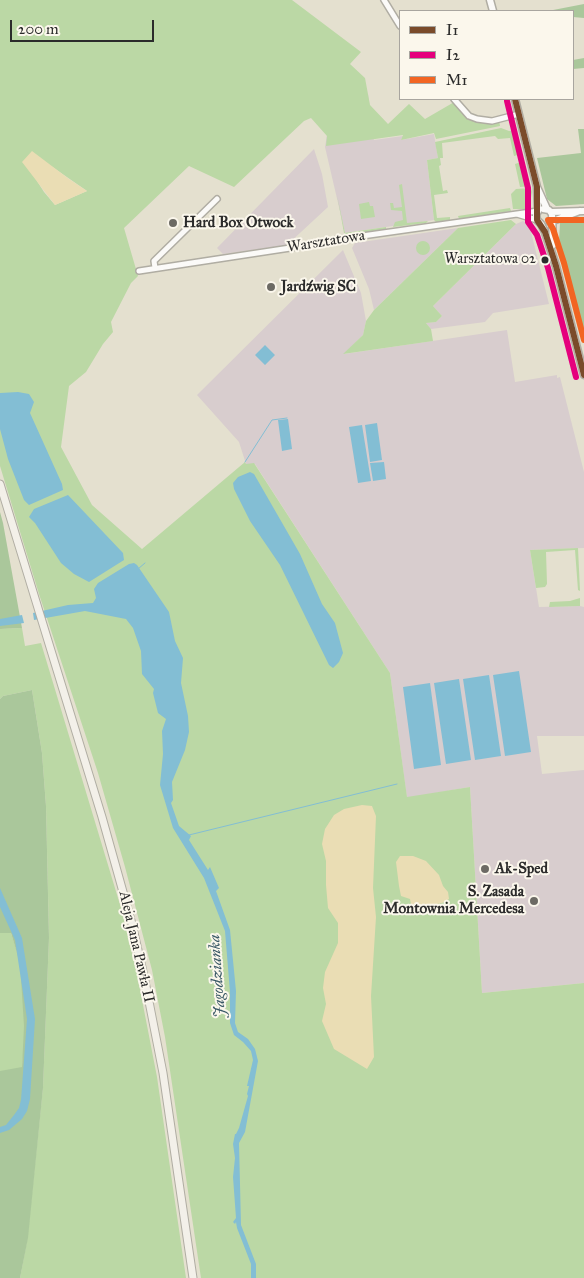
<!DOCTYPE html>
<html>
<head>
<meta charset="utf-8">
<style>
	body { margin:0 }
	#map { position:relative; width:584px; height:1278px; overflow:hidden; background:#e4e0cf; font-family:"IM FELL Great Primer",serif }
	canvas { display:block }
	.legend { position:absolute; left:399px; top:10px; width:175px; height:90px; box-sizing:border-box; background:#fbf7ec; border:1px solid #a8a59f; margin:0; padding:6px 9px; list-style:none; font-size:15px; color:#2b2b2b }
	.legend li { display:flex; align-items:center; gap:10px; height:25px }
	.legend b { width:25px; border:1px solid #a8a59f }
	.scale { position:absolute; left:10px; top:20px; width:144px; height:22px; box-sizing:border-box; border:2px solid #2b2b2b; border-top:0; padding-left:6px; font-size:15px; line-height:18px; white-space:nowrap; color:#2b2b2b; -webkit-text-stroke:4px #fbf7ec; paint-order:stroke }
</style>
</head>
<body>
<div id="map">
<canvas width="584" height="1278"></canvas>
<ul class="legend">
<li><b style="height:6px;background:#7a4b2a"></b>I1</li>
<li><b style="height:6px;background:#e5007d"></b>I2</li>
<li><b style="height:6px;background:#f26522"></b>M1</li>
</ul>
<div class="scale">200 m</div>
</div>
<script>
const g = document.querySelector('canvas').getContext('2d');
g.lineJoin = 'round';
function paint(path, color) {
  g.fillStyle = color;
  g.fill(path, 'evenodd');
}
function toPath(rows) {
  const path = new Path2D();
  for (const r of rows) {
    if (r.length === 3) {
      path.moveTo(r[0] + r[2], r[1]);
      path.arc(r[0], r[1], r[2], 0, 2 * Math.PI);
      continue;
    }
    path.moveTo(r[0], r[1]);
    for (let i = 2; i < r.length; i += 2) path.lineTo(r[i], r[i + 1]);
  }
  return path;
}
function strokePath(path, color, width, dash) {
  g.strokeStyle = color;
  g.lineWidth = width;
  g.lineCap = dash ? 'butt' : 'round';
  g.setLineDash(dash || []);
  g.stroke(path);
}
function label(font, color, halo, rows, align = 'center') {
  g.font = font + ' "IM FELL Great Primer",serif';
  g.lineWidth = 4;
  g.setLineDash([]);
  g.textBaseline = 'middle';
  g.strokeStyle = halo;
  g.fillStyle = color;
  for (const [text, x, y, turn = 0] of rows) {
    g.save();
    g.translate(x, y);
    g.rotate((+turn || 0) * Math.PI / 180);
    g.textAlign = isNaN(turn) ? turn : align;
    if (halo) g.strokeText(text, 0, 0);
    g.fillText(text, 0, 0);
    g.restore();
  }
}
const industrial = toPath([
	[368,94,374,140,403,136,401,140,434,134,438,158,427,160,434,220,345,233,325,147,331,109],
	[314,149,322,174,328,207,287,245,223,254,217,248],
	[523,221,529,224,549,304,493,313,485,322,431,329,426,323,436,322,442,316,433,306,516,224],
	[458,228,374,310,369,289,352,248,355,243],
	[343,250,361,293,366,321,363,335,344,354,507,330,515,382,557,375,557,378,560,377,584,472,584,548,530,550,539,607,580,606,584,607,584,736,537,736,542,774,584,770,584,983,482,993,470,787,407,798,390,673,255,464,246,464,239,442,197,395]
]);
const green = toPath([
	[0,0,292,0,361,52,350,64,365,78,370,105,388,124,409,104,425,119,456,101,458,105,477,119,499,119,500,126,436,139,434,133,401,140,403,135,326,146,327,136,311,118,304,121,234,187,189,166,124,228,138,276,131,283,111,322,113,332,103,344,86,372,69,386,61,447,92,505,142,549,245,462,246,464,254,463,390,673,407,797,470,787,482,993,584,983,584,1278,201,1278,165,1037,152,970,125,867,98,773,39,594,0,466],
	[51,166,87,191,55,205,44,192,37,181],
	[501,128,509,131,516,130,522,154,514,156,510,138,498,139,495,136,442,143,443,158,440,158,441,165,439,166,443,191,447,190,448,193,434,195,437,218,450,217,450,220,436,222,434,220,427,160,438,158,435,142],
	[524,161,530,186,520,187,515,164],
	[402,184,407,223,428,221,426,223,393,227,395,222,403,220,402,211,391,210,390,203,393,203,394,208,402,207,399,185],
	[531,188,532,192,529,209,513,209,511,194,516,189],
	[337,195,345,233,386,227,386,229,348,235,344,233],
	[369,202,370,206,373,206,375,217,361,219,359,204],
	[510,208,511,211,459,219,458,216],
	[511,220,516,224,433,306,442,316,436,322,426,323,431,329,433,341,343,354,363,335,366,321,374,310,458,228],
	[423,248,7],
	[578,548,580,591,578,590,575,550,546,552,547,584,545,587,536,588,530,550],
	[580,598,580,606,549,607,550,602,570,601],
	[22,628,25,646,41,643,121,908,137,974,157,1077,186,1278,20,1278,27,1241,43,1087,49,937,46,806,42,753,32,690,3,696,0,699,0,629],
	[0,931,11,933,22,968,26,1024,22,1067,0,1115]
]);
const forest = toPath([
	[584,4,584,18,573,17,573,11,548,11],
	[584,58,584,68,573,69,573,60],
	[578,129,584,129,584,204,556,206,547,199,537,158,581,153],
	[584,217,584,343,572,298,559,242,560,223,571,218],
	[0,512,3,523,22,628,0,629],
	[32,690,42,753,46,806,49,938,43,1088,28,1238,20,1278,0,1278,0,1071,22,1067,24,1026,20,963,11,933,0,933,0,699,3,696]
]);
const sand = toPath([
	[32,151,69,179,87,191,55,205,22,162],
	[362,805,372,806,376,816,373,888,376,917,371,996,374,1057,367,1069,334,1049,322,1021,326,1004,323,988,325,972,338,943,338,923,328,908,326,885,326,861,322,844,325,829,334,815,344,809],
	[400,856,413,856,426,861,439,875,443,886,448,892,449,899,442,903,412,909,410,899,401,896,399,886,396,862]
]);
const water = toPath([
	[265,345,275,355,265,365,255,355],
	[18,392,29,394,34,402,30,413,62,484,63,490,29,505,24,500,8,459,0,429,0,393],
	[288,419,292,449,282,451,278,420],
	[377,423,382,460,370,462,365,425],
	[362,425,371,481,358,483,349,427],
	[384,462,386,479,373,481,370,463],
	[250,472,254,474,300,554,322,604,335,623,343,653,339,662,333,668,329,665,280,565,250,521,234,489,233,483,238,477],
	[68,495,123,553,124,560,89,582,74,574,61,563,35,523,29,517,34,509],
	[134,563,137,565,169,612,175,641,183,658,181,683,188,716,189,732,185,750,172,782,173,800,171,803,179,826,191,836,189,840,208,870,210,867,219,888,216,891,230,930,236,991,235,1023,238,1032,248,1039,255,1049,258,1061,245,1132,239,1143,241,1225,256,1264,256,1278,251,1278,251,1264,237,1228,236,1222,235,1224,233,1222,236,1218,233,1177,235,1158,233,1144,235,1134,236,1134,239,1128,248,1096,247,1094,249,1086,247,1086,253,1060,251,1051,243,1042,234,1035,230,1023,230,992,225,931,204,878,173,828,160,785,163,754,162,731,166,719,158,713,153,693,154,689,142,674,141,651,133,628,126,619,85,611,34,620,33,613,68,605,93,603,96,598,94,589,98,583,129,564],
	[22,615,24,623,0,626,0,619],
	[519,671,531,752,505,756,493,675],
	[489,675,501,756,475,760,463,679],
	[459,679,471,760,446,764,434,683],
	[430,683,441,765,414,769,403,687],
	[0,888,22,938,35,1019,30,1099,27,1111,22,1119,9,1130,0,1133,0,1127,6,1125,14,1115,19,1108,21,1100,27,1019,15,940,0,907]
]);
const stream = toPath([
	[245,462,272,420,287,418],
	[138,569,145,563],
	[189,835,397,784]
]);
const minor = toPath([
	[384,0,400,26],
	[454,99,469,116,477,119,492,121,519,114],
	[517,214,537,220],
	[155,268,154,261,217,199],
	[139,271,323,243,334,240,538,211]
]);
const tertiary = toPath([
	[490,0,493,11],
	[515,99,537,187,547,209],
	[537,187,538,211,536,215,537,220,541,224,545,232,556,266,584,375],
	[543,209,549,210,552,214,553,245],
	[551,212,584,211],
	[550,222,580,211]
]);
const secondary = toPath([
	[0,484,102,817,132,924,144,976,163,1073,193,1278]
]);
const bus1 = toPath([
	[515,99,537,187,537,220,545,232,556,266,584,375]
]);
const bus2 = toPath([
	[507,101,528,188,528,222,537,235,548,268,576,377]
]);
const bus3 = toPath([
	[584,220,548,220,553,229,564,263,584,340]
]);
const markers = [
	[173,223,5,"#6c6a64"],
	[545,260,4.5,"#2b2b2b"],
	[271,287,5,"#6c6a64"],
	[485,869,5,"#6c6a64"],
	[534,901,5,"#6c6a64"]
];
const busNames = [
	["Warsztatowa 02",536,260]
];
const poiNames = [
	["Hard Box Otwock",183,223],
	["Jardźwig SC",281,287],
	["Ak-Sped",495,869],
	["S. Zasada",524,892,"right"],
	["Montownia Mercedesa",524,909,"right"]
];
const streetNames = [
	["Warsztatowa",326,242,-9],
	["Aleja Jana Pawła II",136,947,77]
];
const waterNames = [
	["Jagodzianka",218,976,-94]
];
paint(industrial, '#d8cdce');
paint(green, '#bbd8a5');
paint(forest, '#aac79b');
paint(sand, '#eaddb4');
paint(water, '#83bed4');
strokePath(stream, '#83bed4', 1);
strokePath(minor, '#b0ada3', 8);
strokePath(tertiary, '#b0ada3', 9);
strokePath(secondary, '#b0ada3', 9);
strokePath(minor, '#fbfaf8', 5);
strokePath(tertiary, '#fbfaf8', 6);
strokePath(secondary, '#f3f0e9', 7);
strokePath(bus1, '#7a4b2a', 6);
strokePath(bus2, '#e5007d', 6);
strokePath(bus3, '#f26522', 6);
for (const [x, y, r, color] of markers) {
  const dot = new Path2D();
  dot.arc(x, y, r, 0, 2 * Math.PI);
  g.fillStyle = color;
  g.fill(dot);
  strokePath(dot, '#fbf7ec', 2);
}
label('14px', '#2b2b2b', '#fbf7ec', busNames, 'right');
label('bold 15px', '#2b2b2b', '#fbf7ec', poiNames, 'left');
label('15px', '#2b2b2b', '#fbf7ec', streetNames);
label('italic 16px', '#3b5a67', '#fbf7ec', waterNames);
</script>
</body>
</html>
